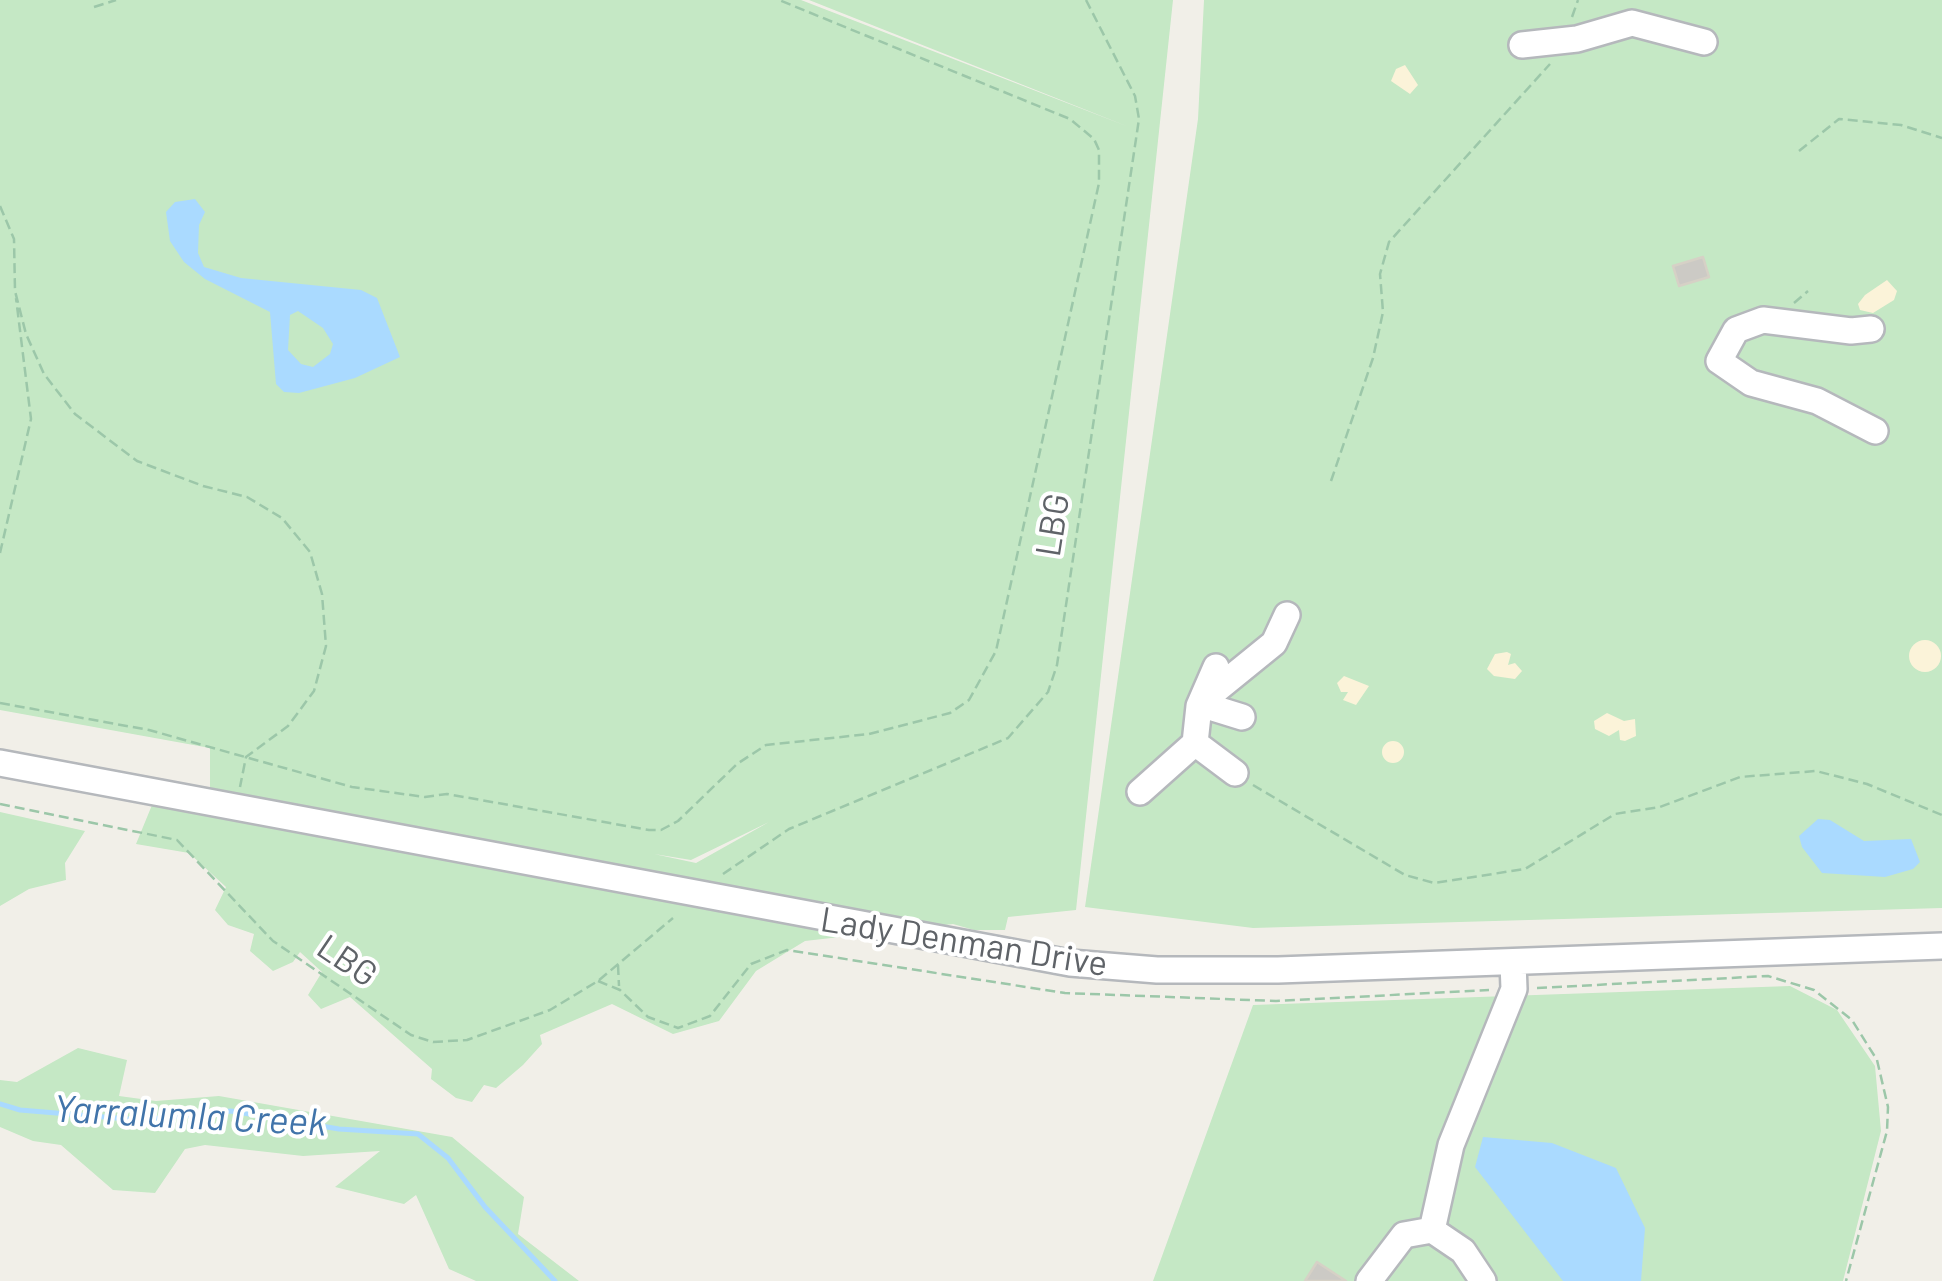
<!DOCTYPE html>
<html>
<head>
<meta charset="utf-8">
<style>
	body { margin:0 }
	canvas { display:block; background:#f1efe8 }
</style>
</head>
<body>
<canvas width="1942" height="1281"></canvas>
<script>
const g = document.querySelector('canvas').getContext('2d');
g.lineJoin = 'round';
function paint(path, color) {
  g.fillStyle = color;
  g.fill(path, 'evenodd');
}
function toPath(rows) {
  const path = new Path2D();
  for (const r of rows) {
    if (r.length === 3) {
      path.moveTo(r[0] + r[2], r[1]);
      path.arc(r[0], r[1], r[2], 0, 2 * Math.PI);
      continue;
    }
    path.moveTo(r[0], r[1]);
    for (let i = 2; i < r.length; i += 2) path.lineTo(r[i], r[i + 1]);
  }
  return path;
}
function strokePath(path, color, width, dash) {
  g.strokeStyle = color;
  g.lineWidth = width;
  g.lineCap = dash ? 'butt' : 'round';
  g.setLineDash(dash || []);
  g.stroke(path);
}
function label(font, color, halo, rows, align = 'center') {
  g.font = font + ' Barlow,sans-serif';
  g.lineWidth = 8;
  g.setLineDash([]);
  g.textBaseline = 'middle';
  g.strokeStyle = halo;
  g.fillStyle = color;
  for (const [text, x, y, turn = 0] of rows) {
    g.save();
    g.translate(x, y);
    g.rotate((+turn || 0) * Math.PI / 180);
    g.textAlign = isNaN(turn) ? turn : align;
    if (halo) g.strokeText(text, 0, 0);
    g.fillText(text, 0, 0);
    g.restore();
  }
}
const green = toPath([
	[0,0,801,0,1129,127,809,0,1173,0,1076,910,1008,917,1005,930,974,930,953,924,805,941,756,971,719,1021,673,1034,612,1004,540,1035,542,1044,523,1065,496,1088,484,1085,472,1102,456,1098,431,1079,432,1069,350,997,321,1009,308,995,322,972,300,952,293,962,273,971,250,951,254,934,228,925,215,910,226,887,189,853,136,844,159,788,220,798,222,791,210,789,210,748,0,710],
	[769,822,696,863,654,854,691,860],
	[1204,0,1942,0,1942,908,1253,928,1085,907,1198,119],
	[0,812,85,831,65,863,66,880,29,889,0,906],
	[1790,986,1837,1010,1875,1066,1881,1131,1843,1281,1153,1281,1253,1005],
	[78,1048,127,1060,119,1096,156,1101,219,1096,452,1137,524,1197,518,1234,579,1281,476,1281,449,1269,416,1195,404,1204,335,1187,380,1151,303,1156,205,1145,185,1149,155,1193,113,1190,61,1145,33,1141,0,1127,0,1080,17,1082]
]);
const sand = toPath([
	[1405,65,1418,85,1410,94,1391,81,1396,69],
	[1887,280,1897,291,1894,300,1873,313,1860,310,1858,304,1865,295],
	[1925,656,16],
	[1507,652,1511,654,1508,665,1515,663,1522,671,1515,679,1494,676,1487,669,1495,654],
	[1344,676,1369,686,1356,705,1343,700,1348,692,1341,692,1337,683],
	[1607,713,1624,721,1635,719,1636,736,1625,741,1620,740,1619,730,1609,736,1595,729,1594,721],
	[1393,752,11]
]);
const water = toPath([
	[195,199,205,212,199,225,198,253,204,267,241,278,361,290,377,298,400,357,355,378,299,393,284,392,276,384,270,312,205,279,184,262,170,241,166,212,175,202],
	[298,311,323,328,333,344,330,354,313,367,301,364,288,350,290,315],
	[1818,819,1830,820,1864,841,1911,839,1920,862,1913,869,1885,877,1822,873,1802,847,1799,836],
	[1483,1137,1552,1143,1616,1168,1645,1228,1641,1281,1563,1281,1475,1167]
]);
const stream = toPath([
	[0,1104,20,1110,140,1120,231,1111,339,1129,418,1134,448,1158,485,1207,555,1281]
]);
const building = toPath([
	[1703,257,1709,277,1679,286,1673,266,1703,257],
	[1317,1262,1346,1281,1305,1281,1317,1262]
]);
const path = toPath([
	[94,7,116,0],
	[1572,17,1578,0],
	[1799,151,1839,119,1901,125,1942,138],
	[0,206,14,239,15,291,26,334,44,374,75,414,137,461,203,486,247,497,282,518,310,552,322,594,326,646,314,691,288,726,246,757,240,787],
	[1794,303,1808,291],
	[1331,481,1373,358,1383,312,1380,274,1389,242,1550,64],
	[0,553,31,419,16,298],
	[0,703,149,730,352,787,425,797,447,794,649,830,661,830,678,821,737,764,766,745,869,734,950,713,969,700,996,651,1099,183,1099,150,1094,139,1070,119,779,0],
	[1253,785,1405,875,1434,883,1525,869,1615,814,1660,807,1740,777,1816,771,1867,784,1942,815],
	[0,804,177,840,273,941,411,1035,433,1042,467,1040,550,1010,598,981,673,918],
	[723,874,789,829,1008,738,1048,692,1057,665,1139,119,1135,96,1086,0],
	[618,965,619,986],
	[598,981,620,990,648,1017,678,1028,710,1016,751,964,787,950,1065,993,1276,1001,1489,990],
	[1537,988,1768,976,1814,990,1852,1020,1877,1060,1888,1107,1887,1131,1846,1281]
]);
const minor = toPath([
	[1522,45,1577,39,1632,23,1704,42],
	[1871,329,1851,331,1763,320,1736,330,1719,361,1751,383,1817,401,1875,431],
	[1205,699,1274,643,1287,615],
	[1200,704,1242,717],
	[1195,743,1235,773],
	[0,763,1070,963,1157,970,1278,970,1942,946],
	[1140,792,1195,743,1199,706,1216,667],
	[1369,1281,1404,1235,1432,1230],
	[1483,1281,1463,1251,1432,1230,1451,1145,1514,989,1513,962]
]);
const streetNames = [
	["LBG",1053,525,-81],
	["Lady Denman Drive",964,942,9],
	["LBG",347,961,34]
];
const waterNames = [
	["Yarralumla Creek",190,1116,3]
];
paint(green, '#c5e8c5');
paint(sand, '#fbf3d9');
paint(water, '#aadaff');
strokePath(stream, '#aadaff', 5);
paint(building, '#cccac5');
strokePath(building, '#d6d1c6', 2.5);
strokePath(minor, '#b5b8bc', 30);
strokePath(path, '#9cc7a9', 2.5, [10, 5]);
strokePath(minor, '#fff', 25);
label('35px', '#5f6368', '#fff', streetNames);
label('italic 38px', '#4174aa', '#fff', waterNames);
</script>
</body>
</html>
